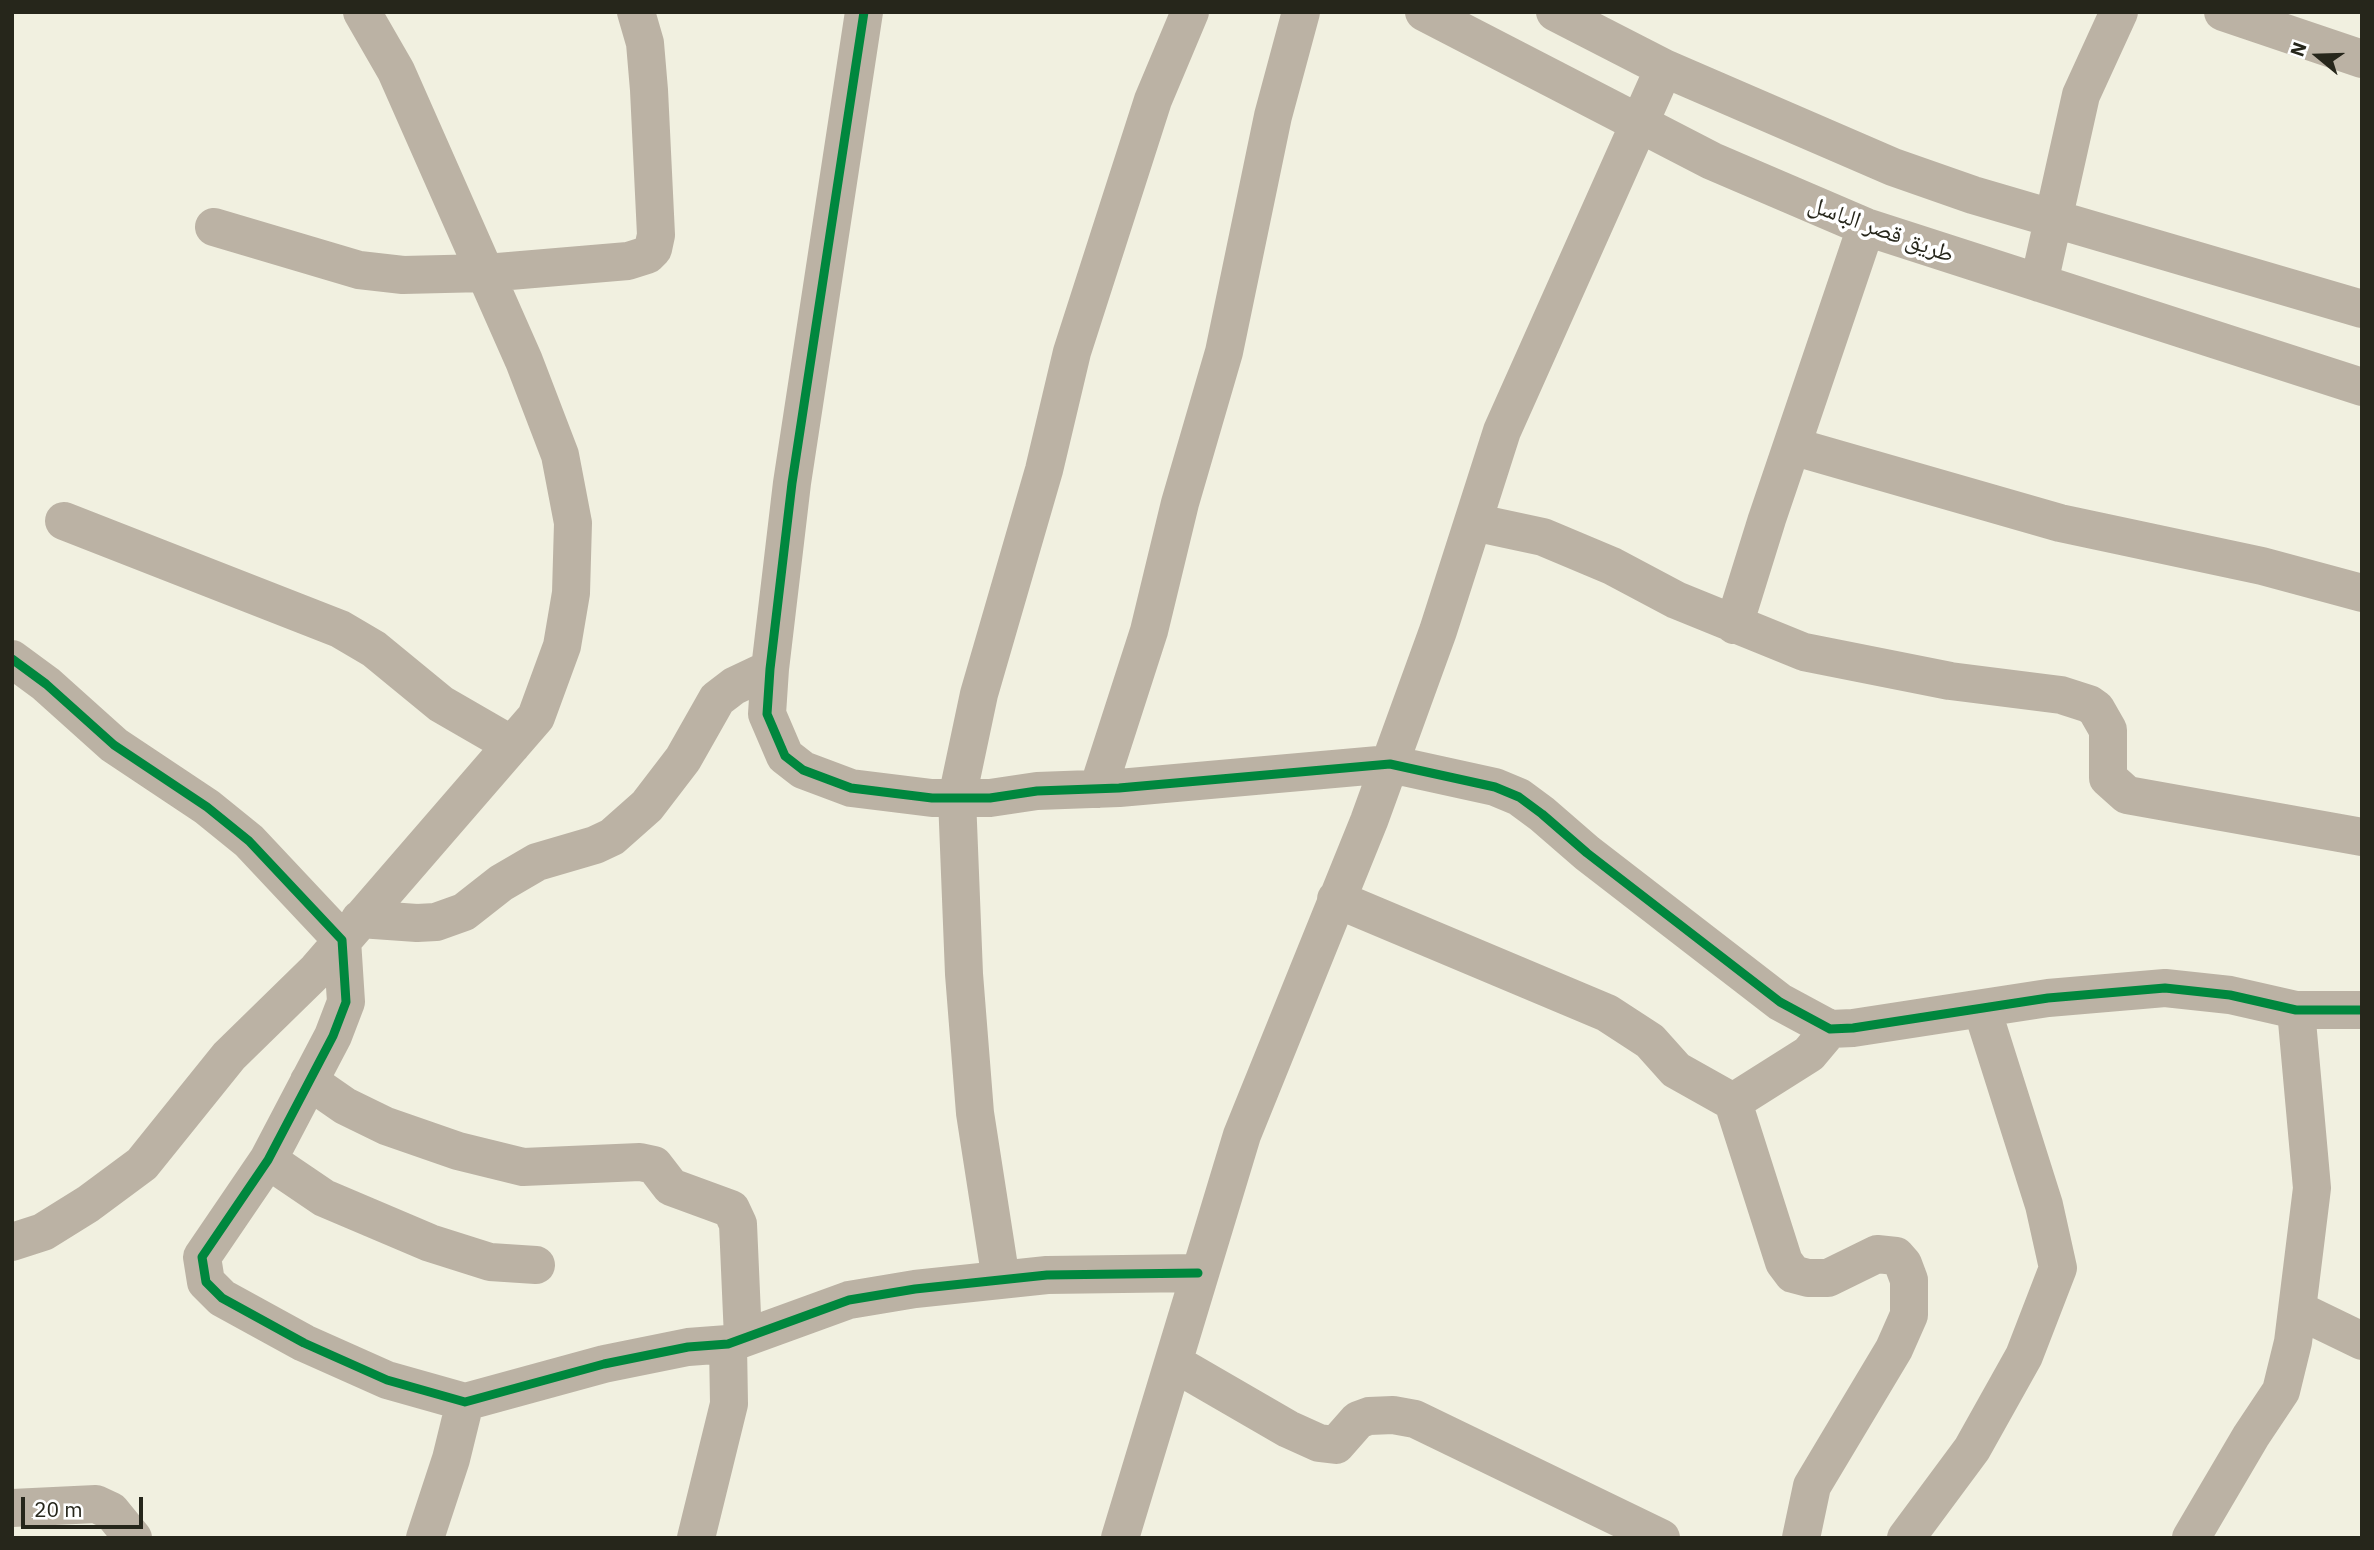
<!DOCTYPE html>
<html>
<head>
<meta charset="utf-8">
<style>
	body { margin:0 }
	#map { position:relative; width:2374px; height:1550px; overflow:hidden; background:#f1f0e0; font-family:"IBM Plex Sans",sans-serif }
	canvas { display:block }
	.frame { position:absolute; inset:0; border:14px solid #26261b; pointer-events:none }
	.north { position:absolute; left:2283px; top:21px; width:70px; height:70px; -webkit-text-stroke:5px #fff; paint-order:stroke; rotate:289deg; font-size:19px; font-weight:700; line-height:28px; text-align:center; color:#26261b }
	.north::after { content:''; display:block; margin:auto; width:24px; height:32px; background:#26261b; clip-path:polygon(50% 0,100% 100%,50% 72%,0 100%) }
	.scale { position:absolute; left:21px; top:1497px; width:122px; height:32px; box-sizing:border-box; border:4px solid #26261b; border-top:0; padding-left:9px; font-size:21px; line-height:24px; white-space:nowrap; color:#26261b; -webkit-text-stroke:5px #fff; paint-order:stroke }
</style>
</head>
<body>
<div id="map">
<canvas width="2374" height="1550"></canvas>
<div class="frame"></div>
<div class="north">N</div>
<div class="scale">20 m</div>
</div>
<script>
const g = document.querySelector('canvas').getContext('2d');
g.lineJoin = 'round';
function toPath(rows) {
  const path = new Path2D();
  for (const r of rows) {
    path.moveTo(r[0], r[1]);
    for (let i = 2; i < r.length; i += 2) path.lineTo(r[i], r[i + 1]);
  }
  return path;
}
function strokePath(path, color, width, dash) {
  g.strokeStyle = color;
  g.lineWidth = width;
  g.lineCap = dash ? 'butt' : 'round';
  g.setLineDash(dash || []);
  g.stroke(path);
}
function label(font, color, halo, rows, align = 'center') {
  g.font = font + ' "IBM Plex Sans","Noto Naskh Arabic",sans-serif';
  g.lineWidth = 7;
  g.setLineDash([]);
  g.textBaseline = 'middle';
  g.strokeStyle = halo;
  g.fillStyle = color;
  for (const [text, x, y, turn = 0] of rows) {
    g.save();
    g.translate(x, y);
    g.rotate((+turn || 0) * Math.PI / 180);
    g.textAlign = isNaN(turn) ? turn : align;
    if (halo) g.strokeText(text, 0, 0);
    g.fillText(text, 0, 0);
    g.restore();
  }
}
const street = toPath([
	[864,12,792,483,770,669,767,714,785,756,803,770,851,788,932,798,990,798,1037,791,1119,788,1390,764,1495,787,1519,797,1542,814,1587,853,1780,1002,1830,1029,1853,1028,2048,998,2165,988,2230,995,2296,1010,2362,1010],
	[1424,12,1712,161,1866,227,2362,387],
	[1555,12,1664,68,1893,167,1973,195,2362,309],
	[2223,12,2362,59],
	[214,227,359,270,403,275,486,273,628,261,647,255,653,249,656,235,649,90,645,43,636,12],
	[2039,283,2081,95,2119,12],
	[1792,446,2060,523,2262,566,2362,593],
	[64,521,340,629,374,649,441,704,512,745],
	[1473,522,1543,537,1612,566,1676,600,1804,652,1950,681,2061,695,2089,704,2096,709,2108,730,2108,778,2127,795,2362,837],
	[1734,625,1767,519,1866,227],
	[12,659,46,684,114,745,207,807,249,841,342,940,346,1002,333,1036,268,1160,202,1257,206,1282,222,1298,304,1343,387,1380,465,1402,604,1364,688,1347,728,1344,849,1300,915,1289,1047,1275,1198,1273],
	[1098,789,1149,631,1180,503,1224,352,1273,116,1301,12],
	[1336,899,1607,1013,1650,1041,1676,1070,1733,1102,1784,1262,1793,1274,1808,1278,1828,1278,1877,1254,1896,1256,1903,1264,1909,1280,1909,1315,1894,1349,1812,1486,1801,1538],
	[360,919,417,923,436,922,464,912,501,883,537,862,595,845,612,837,647,806,683,759,717,699,734,686,770,669],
	[309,1081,345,1106,386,1126,458,1151,523,1167,640,1162,654,1165,671,1187,731,1209,738,1224,743,1338],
	[1733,1102,1809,1054,1830,1029],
	[268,1160,324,1198,430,1243,490,1262,536,1265],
	[12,1242,43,1232,88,1204,142,1164,229,1056,317,970,536,717,562,646,571,593,573,523,560,455,524,361,396,71,362,12],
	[1001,1280,975,1113,964,974,957,798,979,694,1044,470,1072,352,1153,100,1190,12],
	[2298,1310,2362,1341],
	[1174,1363,1288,1429,1319,1443,1336,1445,1358,1420,1369,1416,1393,1415,1415,1419,1661,1538],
	[12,1508,96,1504,111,1511,133,1538],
	[425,1538,451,1459,465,1402],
	[696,1538,729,1404,728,1344],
	[1120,1538,1242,1135,1369,821,1438,631,1502,431,1664,68],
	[1906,1538,1972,1449,2024,1356,2058,1268,2044,1205,1982,1009],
	[2191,1538,2251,1436,2281,1391,2293,1342,2312,1188,2296,1010]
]);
const cycleway = toPath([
	[864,12,792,483,770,669,767,714,785,756,803,770,851,788,932,798,990,798,1037,791,1119,788,1390,764,1495,787,1519,797,1542,814,1587,853,1780,1002,1830,1029,1853,1028,2048,998,2165,988,2230,995,2296,1010,2362,1010],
	[12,659,46,684,114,745,207,807,249,841,342,940,346,1002,333,1036,268,1160,202,1257,206,1282,222,1298,304,1343,387,1380,465,1402,604,1364,688,1347,728,1344,849,1300,915,1289,1047,1275,1198,1273]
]);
const streetNames = [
	["طريق قصر الباسل",1881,230,20]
];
strokePath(street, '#bbb2a4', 38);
strokePath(cycleway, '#00873e', 9);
label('24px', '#26261b', '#fff', streetNames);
</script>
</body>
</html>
